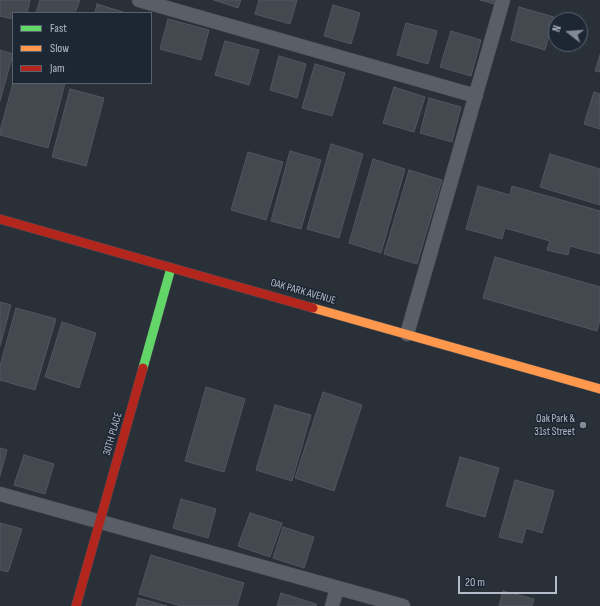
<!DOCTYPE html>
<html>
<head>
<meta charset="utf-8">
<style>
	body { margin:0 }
	#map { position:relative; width:600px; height:606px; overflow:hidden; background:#2a3038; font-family:"Sofia Sans Condensed",sans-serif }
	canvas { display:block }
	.legend { position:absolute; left:12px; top:12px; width:140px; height:72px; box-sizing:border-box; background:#1d2633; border:1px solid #59626f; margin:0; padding:5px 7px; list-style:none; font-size:12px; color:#b4bcc9 }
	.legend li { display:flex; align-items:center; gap:8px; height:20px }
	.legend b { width:20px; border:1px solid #59626f }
	.north { position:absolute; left:548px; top:12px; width:40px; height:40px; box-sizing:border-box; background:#1d2633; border:1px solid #59626f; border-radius:50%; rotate:287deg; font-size:11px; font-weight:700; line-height:16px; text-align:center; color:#b4bcc9 }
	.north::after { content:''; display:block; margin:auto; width:14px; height:18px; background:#848b96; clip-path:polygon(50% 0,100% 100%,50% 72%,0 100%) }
	.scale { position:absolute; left:458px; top:576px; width:99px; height:18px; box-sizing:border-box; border:2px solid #b4bcc9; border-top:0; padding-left:5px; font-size:12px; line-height:14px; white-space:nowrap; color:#b4bcc9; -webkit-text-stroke:3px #1d2633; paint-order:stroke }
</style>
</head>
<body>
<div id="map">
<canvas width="600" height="606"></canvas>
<ul class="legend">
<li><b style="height:5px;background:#63d668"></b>Fast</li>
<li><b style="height:5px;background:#ff974d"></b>Slow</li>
<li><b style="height:5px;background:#b3261e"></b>Jam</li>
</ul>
<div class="north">N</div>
<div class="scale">20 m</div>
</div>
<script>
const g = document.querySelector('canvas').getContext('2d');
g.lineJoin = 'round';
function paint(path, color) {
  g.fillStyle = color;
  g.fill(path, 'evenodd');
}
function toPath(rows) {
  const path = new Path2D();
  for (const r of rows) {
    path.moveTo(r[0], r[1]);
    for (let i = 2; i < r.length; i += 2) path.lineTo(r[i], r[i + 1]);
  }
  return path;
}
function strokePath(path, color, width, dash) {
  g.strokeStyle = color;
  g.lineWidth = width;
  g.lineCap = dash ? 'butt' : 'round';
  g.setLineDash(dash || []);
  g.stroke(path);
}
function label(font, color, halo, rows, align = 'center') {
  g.font = font + ' "Sofia Sans Condensed",sans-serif';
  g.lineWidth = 3;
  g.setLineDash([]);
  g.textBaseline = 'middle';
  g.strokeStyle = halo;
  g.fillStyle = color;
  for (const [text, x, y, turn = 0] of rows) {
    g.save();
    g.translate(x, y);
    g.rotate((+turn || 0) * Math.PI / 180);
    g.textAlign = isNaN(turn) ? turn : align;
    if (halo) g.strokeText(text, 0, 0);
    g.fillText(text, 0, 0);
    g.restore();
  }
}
const building = toPath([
	[0,0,30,0,27,13,13,13,13,19,0,16,0,0],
	[40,0,80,0,75,13,36,13,40,0],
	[214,0,241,0,238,8,214,0],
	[259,0,297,0,290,24,255,14,259,0],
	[480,0,495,0,494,4,480,0],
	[97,4,126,13,95,13,97,4],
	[333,5,360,13,351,44,324,36,333,5],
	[519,7,554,17,545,50,511,40,519,7],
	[168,19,209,30,201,60,160,49,168,19],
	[406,23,437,31,428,64,397,55,406,23],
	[451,31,481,40,471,76,440,67,451,31],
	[225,41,259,50,249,85,215,75,225,41],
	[0,50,13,54,0,101,0,50],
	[600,55,600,72,595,71,600,55],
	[279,56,306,64,297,98,270,90,279,56],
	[315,64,345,73,332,116,302,108,315,64],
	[13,83,65,83,48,148,0,135,0,131,13,83],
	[394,87,425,97,414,132,383,123,394,87],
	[70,89,104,98,86,166,52,157,70,89],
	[594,92,600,94,600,129,584,124,594,92],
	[429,98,461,107,452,142,420,133,429,98],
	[331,144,363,154,339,238,307,229,331,144],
	[290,151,321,160,301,229,271,221,290,151],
	[248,152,283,162,266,220,231,210,248,152],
	[550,154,600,169,600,205,540,187,550,154],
	[373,159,405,169,381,253,349,243,373,159],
	[409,170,442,180,417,264,384,254,409,170],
	[478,186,510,195,512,186,600,211,600,254,570,246,568,255,547,250,550,241,505,228,502,239,466,229,478,186],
	[495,257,600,287,600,319,597,331,483,298,495,257],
	[0,302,11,305,0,346,0,302],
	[16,308,56,319,35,390,0,380,0,366,16,308],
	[62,322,96,333,79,388,45,377,62,322],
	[206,387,245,399,224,472,185,461,206,387],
	[323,392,362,405,334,491,295,478,323,392],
	[275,405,311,415,292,481,256,470,275,405],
	[0,448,7,450,0,476,0,448],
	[24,455,54,464,45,494,14,485,24,455],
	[460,457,499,468,485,517,446,506,460,457],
	[515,480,554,491,542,533,526,528,522,543,499,537,515,480],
	[181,499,216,509,208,538,173,528,181,499],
	[250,513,282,523,270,557,238,546,250,513],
	[0,523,22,529,8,572,0,570,0,523],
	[283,527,314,537,304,568,273,558,283,527],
	[151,555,244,583,237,606,181,606,139,594,151,555],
	[503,591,534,599,532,606,499,606,503,591],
	[281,593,316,604,316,606,277,606,281,593],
	[138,598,167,606,136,606,138,598]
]);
const lane = toPath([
	[139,0,476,96],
	[407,334,503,0],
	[0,494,403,606],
	[332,606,337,588]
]);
const fast = toPath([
	[143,368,171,268]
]);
const slow = toPath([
	[313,308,600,389]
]);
const jam = toPath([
	[0,219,313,308],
	[76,606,143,368]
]);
const markers = [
	[583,425,4,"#848b96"]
];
const streetNames = [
	["OAK PARK AVENUE",303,292,16],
	["30TH PLACE",113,434,-74]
];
const poiNames = [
	["Oak Park &",575,419],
	["31st Street",575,432]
];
paint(building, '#444950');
strokePath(building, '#52575f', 1);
strokePath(lane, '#484c53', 15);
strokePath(fast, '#484c53', 10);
strokePath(slow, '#484c53', 10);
strokePath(jam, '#484c53', 10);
strokePath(lane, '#5a5e66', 14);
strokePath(fast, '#63d668', 9);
strokePath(slow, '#ff974d', 9);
strokePath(jam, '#b3261e', 9);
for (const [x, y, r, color] of markers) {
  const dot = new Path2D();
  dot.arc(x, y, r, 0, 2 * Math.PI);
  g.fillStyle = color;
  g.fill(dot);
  strokePath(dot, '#1d2633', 1.5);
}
label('11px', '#b4bcc9', '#1d2633', streetNames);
label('11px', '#b4bcc9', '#1d2633', poiNames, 'right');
</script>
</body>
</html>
